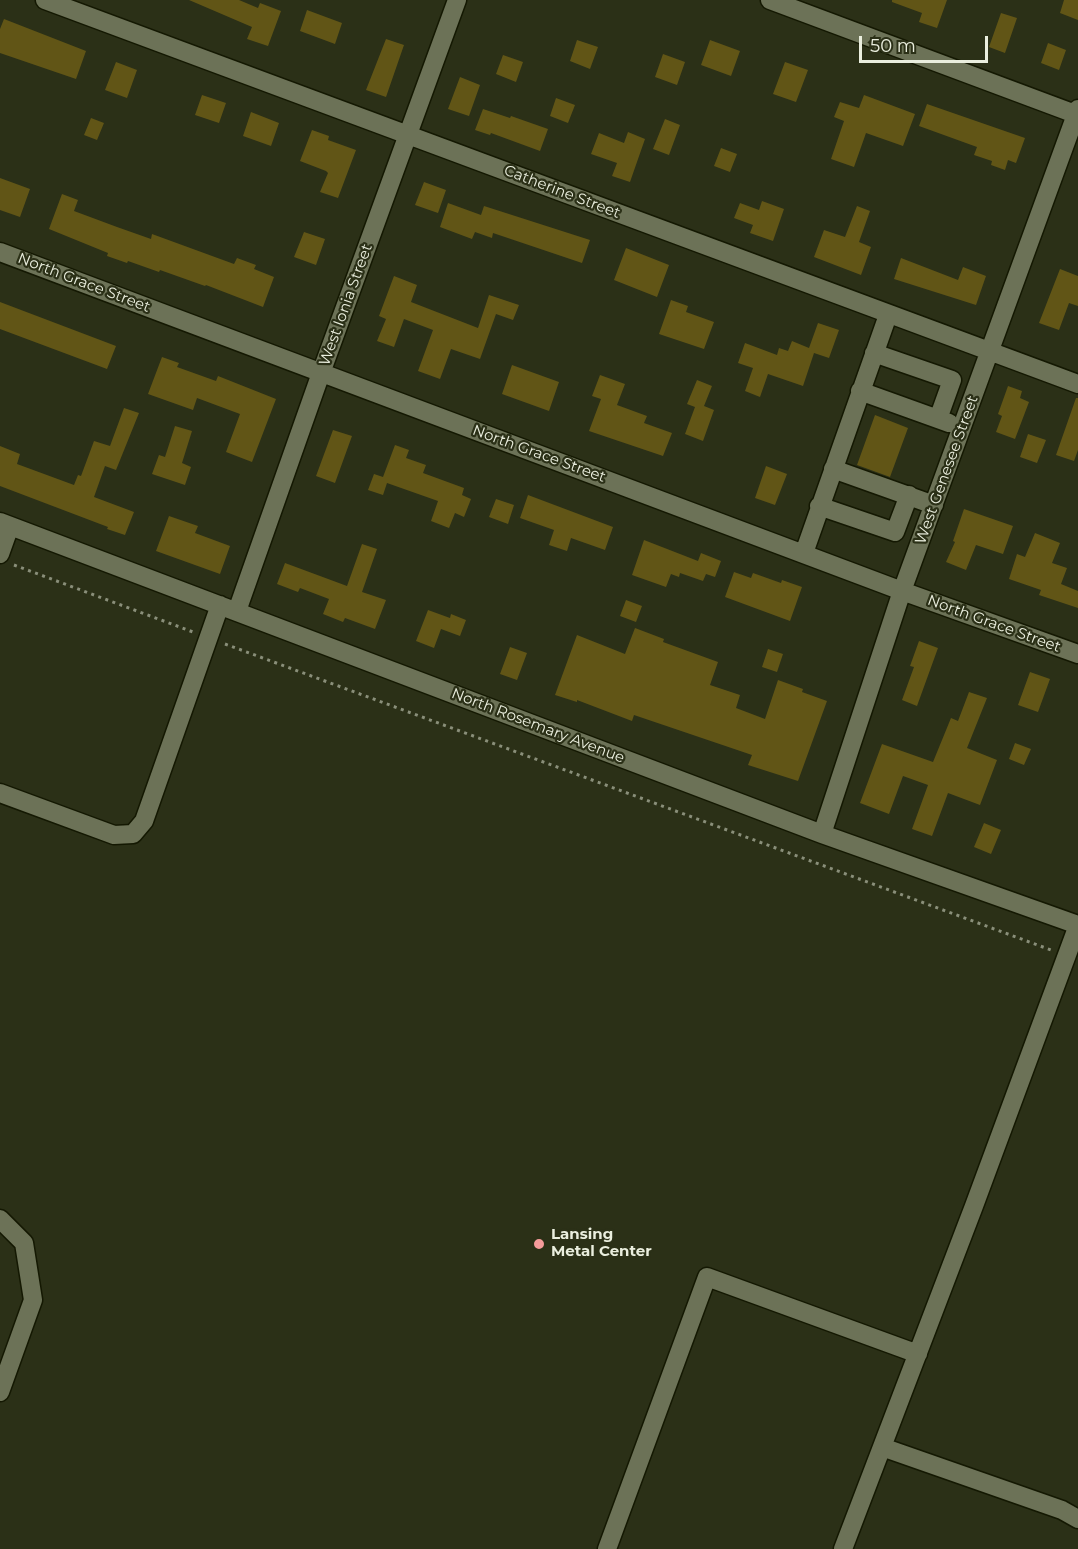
<!DOCTYPE html>
<html>
<head>
<meta charset="utf-8">
<style>
	body { margin:0 }
	#map { position:relative; width:1078px; height:1549px; overflow:hidden; background:#2b3017; font-family:Montserrat,sans-serif }
	canvas { display:block }
	.scale { position:absolute; left:859px; top:36px; width:129px; height:27px; box-sizing:border-box; border:3px solid #eaeede; border-top:0; padding-left:8px; font-size:18px; line-height:21px; white-space:nowrap; color:#eaeede; -webkit-text-stroke:4px #2b3017; paint-order:stroke }
</style>
</head>
<body>
<div id="map">
<canvas width="1078" height="1549"></canvas>
<div class="scale">50 m</div>
</div>
<script>
const g = document.querySelector('canvas').getContext('2d');
g.lineJoin = 'round';
function paint(path, color) {
  g.fillStyle = color;
  g.fill(path, 'evenodd');
}
function toPath(rows) {
  const path = new Path2D();
  for (const r of rows) {
    path.moveTo(r[0], r[1]);
    for (let i = 2; i < r.length; i += 2) path.lineTo(r[i], r[i + 1]);
  }
  return path;
}
function strokePath(path, color, width, dash) {
  g.strokeStyle = color;
  g.lineWidth = width;
  g.lineCap = dash ? 'butt' : 'round';
  g.setLineDash(dash || []);
  g.stroke(path);
}
function label(font, color, halo, rows, align = 'center') {
  g.font = font + ' Montserrat,sans-serif';
  g.lineWidth = 4.5;
  g.setLineDash([]);
  g.textBaseline = 'middle';
  g.strokeStyle = halo;
  g.fillStyle = color;
  for (const [text, x, y, turn = 0] of rows) {
    g.save();
    g.translate(x, y);
    g.rotate((+turn || 0) * Math.PI / 180);
    g.textAlign = isNaN(turn) ? turn : align;
    if (halo) g.strokeText(text, 0, 0);
    g.fillText(text, 0, 0);
    g.restore();
  }
}
const building = toPath([
	[189,0,239,0,258,8,260,3,281,11,268,46,247,39,252,27],
	[892,0,947,0,937,28,919,22,922,13,892,2],
	[1064,0,1078,0,1078,20,1060,13],
	[307,10,342,23,335,44,300,31],
	[1001,13,1017,18,1005,53,989,47],
	[4,19,86,51,76,79,0,53,0,29],
	[386,39,404,45,386,97,366,90],
	[577,40,598,47,590,69,570,61],
	[710,40,740,51,731,76,701,65],
	[1048,43,1066,50,1059,70,1041,63],
	[663,54,685,62,677,85,655,77],
	[503,55,523,62,516,82,496,74],
	[116,62,137,70,127,98,105,90],
	[785,62,808,70,796,102,773,94],
	[460,77,480,85,469,116,448,109],
	[202,95,226,103,219,123,195,115],
	[864,95,915,114,903,146,866,133,854,167,831,159,844,121,834,117,840,102,859,108],
	[556,98,575,105,568,123,550,116],
	[927,104,1025,138,1016,163,1008,160,1005,170,991,165,992,161,974,155,977,147,919,126],
	[483,109,510,118,511,116,548,129,540,151,491,133,490,135,475,130],
	[251,112,279,123,271,146,243,136],
	[91,118,104,123,97,140,84,135],
	[665,119,680,125,669,155,653,149],
	[312,130,329,136,328,140,356,150,338,198,320,192,328,173,326,171,300,161],
	[628,132,645,139,630,182,612,176,617,163,591,154,599,133,624,143],
	[721,148,737,154,730,172,714,166],
	[0,178,30,189,20,217,0,210],
	[424,182,446,190,438,213,415,205],
	[62,194,78,200,74,211,117,227,151,239,152,234,234,264,237,258,256,265,254,269,274,277,263,307,206,285,205,286,160,270,159,272,128,261,127,263,107,256,108,253,49,229],
	[762,201,784,209,773,241,750,233,753,225,734,218,740,203,759,210],
	[448,203,481,215,484,206,590,240,582,263,493,233,492,238,475,232,472,239,440,227],
	[857,206,870,211,859,242,871,247,861,275,814,257,824,230,845,237],
	[304,232,325,239,316,265,294,257],
	[626,248,669,265,657,297,614,280],
	[901,258,958,280,963,267,986,276,976,305,894,279],
	[1060,269,1078,276,1078,306,1069,303,1059,330,1039,323],
	[394,276,417,285,411,302,478,328,489,295,519,305,513,320,496,314,480,359,451,349,440,379,418,371,433,330,404,319,394,347,377,341,386,319,379,316],
	[671,300,688,306,686,312,714,322,704,349,659,334],
	[0,302,116,346,107,369,0,329],
	[818,323,839,330,829,358,814,353,803,386,768,374,760,397,745,391,753,368,738,363,745,343,777,355,779,348,788,351,792,341,809,348],
	[162,357,179,363,177,367,216,381,218,376,276,399,252,462,226,452,240,414,197,398,193,410,148,394],
	[512,365,559,382,549,411,502,394],
	[600,375,625,384,617,405,647,416,644,423,672,433,663,456,589,431,601,399,592,396],
	[697,380,712,386,704,406,714,410,703,441,685,434,695,407,687,404],
	[1008,386,1022,391,1020,398,1029,402,1015,439,996,432,1002,416,998,414],
	[1076,398,1078,398,1078,450,1074,461,1056,455],
	[124,408,139,413,116,470,105,466,94,497,134,512,125,535,107,529,108,527,0,486,0,446,20,454,17,464,74,485,78,475,81,476,94,441,110,446],
	[875,415,908,428,890,477,857,465],
	[175,426,192,431,182,463,191,467,185,485,152,474,159,455,165,457],
	[333,430,352,436,335,483,316,476],
	[1028,434,1046,440,1037,463,1020,457],
	[395,445,409,450,406,458,426,465,423,473,464,488,462,495,471,499,464,517,455,513,449,528,431,521,438,501,387,483,383,495,368,490,374,474,383,477],
	[766,466,787,474,775,505,755,498],
	[528,495,613,527,605,550,571,538,567,551,549,545,554,530,520,518],
	[496,499,514,505,508,524,489,517],
	[964,509,1013,526,1003,554,976,545,966,570,946,562,955,542,953,541],
	[169,516,198,526,195,533,230,546,220,574,156,551],
	[1035,533,1060,543,1052,563,1067,568,1061,584,1078,591,1078,608,1039,595,1041,590,1009,579,1017,554,1025,557],
	[644,540,698,561,701,553,721,561,715,577,706,574,703,581,680,573,679,577,671,574,666,587,632,575],
	[362,544,377,549,362,592,386,600,375,629,345,618,343,622,323,614,329,599,300,588,298,592,277,584,285,563,347,586],
	[734,572,751,578,753,573,781,583,782,580,802,587,790,621,725,597],
	[626,600,642,606,636,622,620,616],
	[428,610,450,618,451,614,466,620,460,636,441,629,434,648,416,641],
	[635,628,664,639,663,642,718,662,710,685,740,695,736,708,765,719,778,680,803,689,802,692,827,701,798,781,748,765,752,755,634,715,632,721,577,700,577,702,555,695,577,635,625,654],
	[919,641,938,648,917,706,902,700,914,667,910,666],
	[510,647,527,653,517,680,500,674],
	[768,649,783,654,777,672,762,667],
	[1030,672,1050,679,1038,712,1018,705],
	[969,692,987,698,967,748,997,760,980,805,948,793,932,836,912,829,928,785,903,776,889,814,860,803,882,744,933,762,951,718,958,721],
	[1015,743,1031,749,1024,765,1009,759],
	[984,823,1001,830,991,854,974,847]
]);
const path = toPath([
	[14,565,193,632],
	[225,644,1051,950]
]);
const minor = toPath([
	[45,0,1078,384],
	[770,0,1078,115],
	[0,252,902,591,1078,654],
	[874,353,952,380,938,419],
	[860,391,949,423],
	[833,469,934,505],
	[819,506,895,532,909,495],
	[0,522,822,834,1078,925],
	[804,553,888,315],
	[0,554,10,526],
	[237,611,321,373,457,0],
	[0,793,114,835,133,834,144,821,220,605],
	[822,834,902,591,1078,109],
	[0,1219,24,1243,33,1300,0,1392],
	[882,1447,1062,1510,1078,1519],
	[607,1549,707,1277,918,1354],
	[843,1549,974,1206,1078,925]
]);
const markers = [
	[539,1244,6,"#f59b9a"]
];
const streetNames = [
	["Catherine Street",562,192,21],
	["North Grace Street",84,283,21],
	["West Ionia Street",346,305,-70],
	["North Grace Street",539,454,20],
	["West Genesee Street",947,470,-70],
	["North Grace Street",994,624,20],
	["North Rosemary Avenue",538,726,21]
];
const poiNames = [
	["Lansing",551,1235],
	["Metal Center",551,1252]
];
paint(building, '#615516');
strokePath(minor, '#141802', 21);
strokePath(path, '#8a8f7a', 3, [3, 4.5]);
strokePath(minor, '#6c7257', 18);
for (const [x, y, r, color] of markers) {
  const dot = new Path2D();
  dot.arc(x, y, r, 0, 2 * Math.PI);
  g.fillStyle = color;
  g.fill(dot);
  strokePath(dot, '#2b3017', 2);
}
label('15px', '#eaeede', '#2b3017', streetNames);
label('bold 15px', '#eaeede', '#2b3017', poiNames, 'left');
</script>
</body>
</html>
